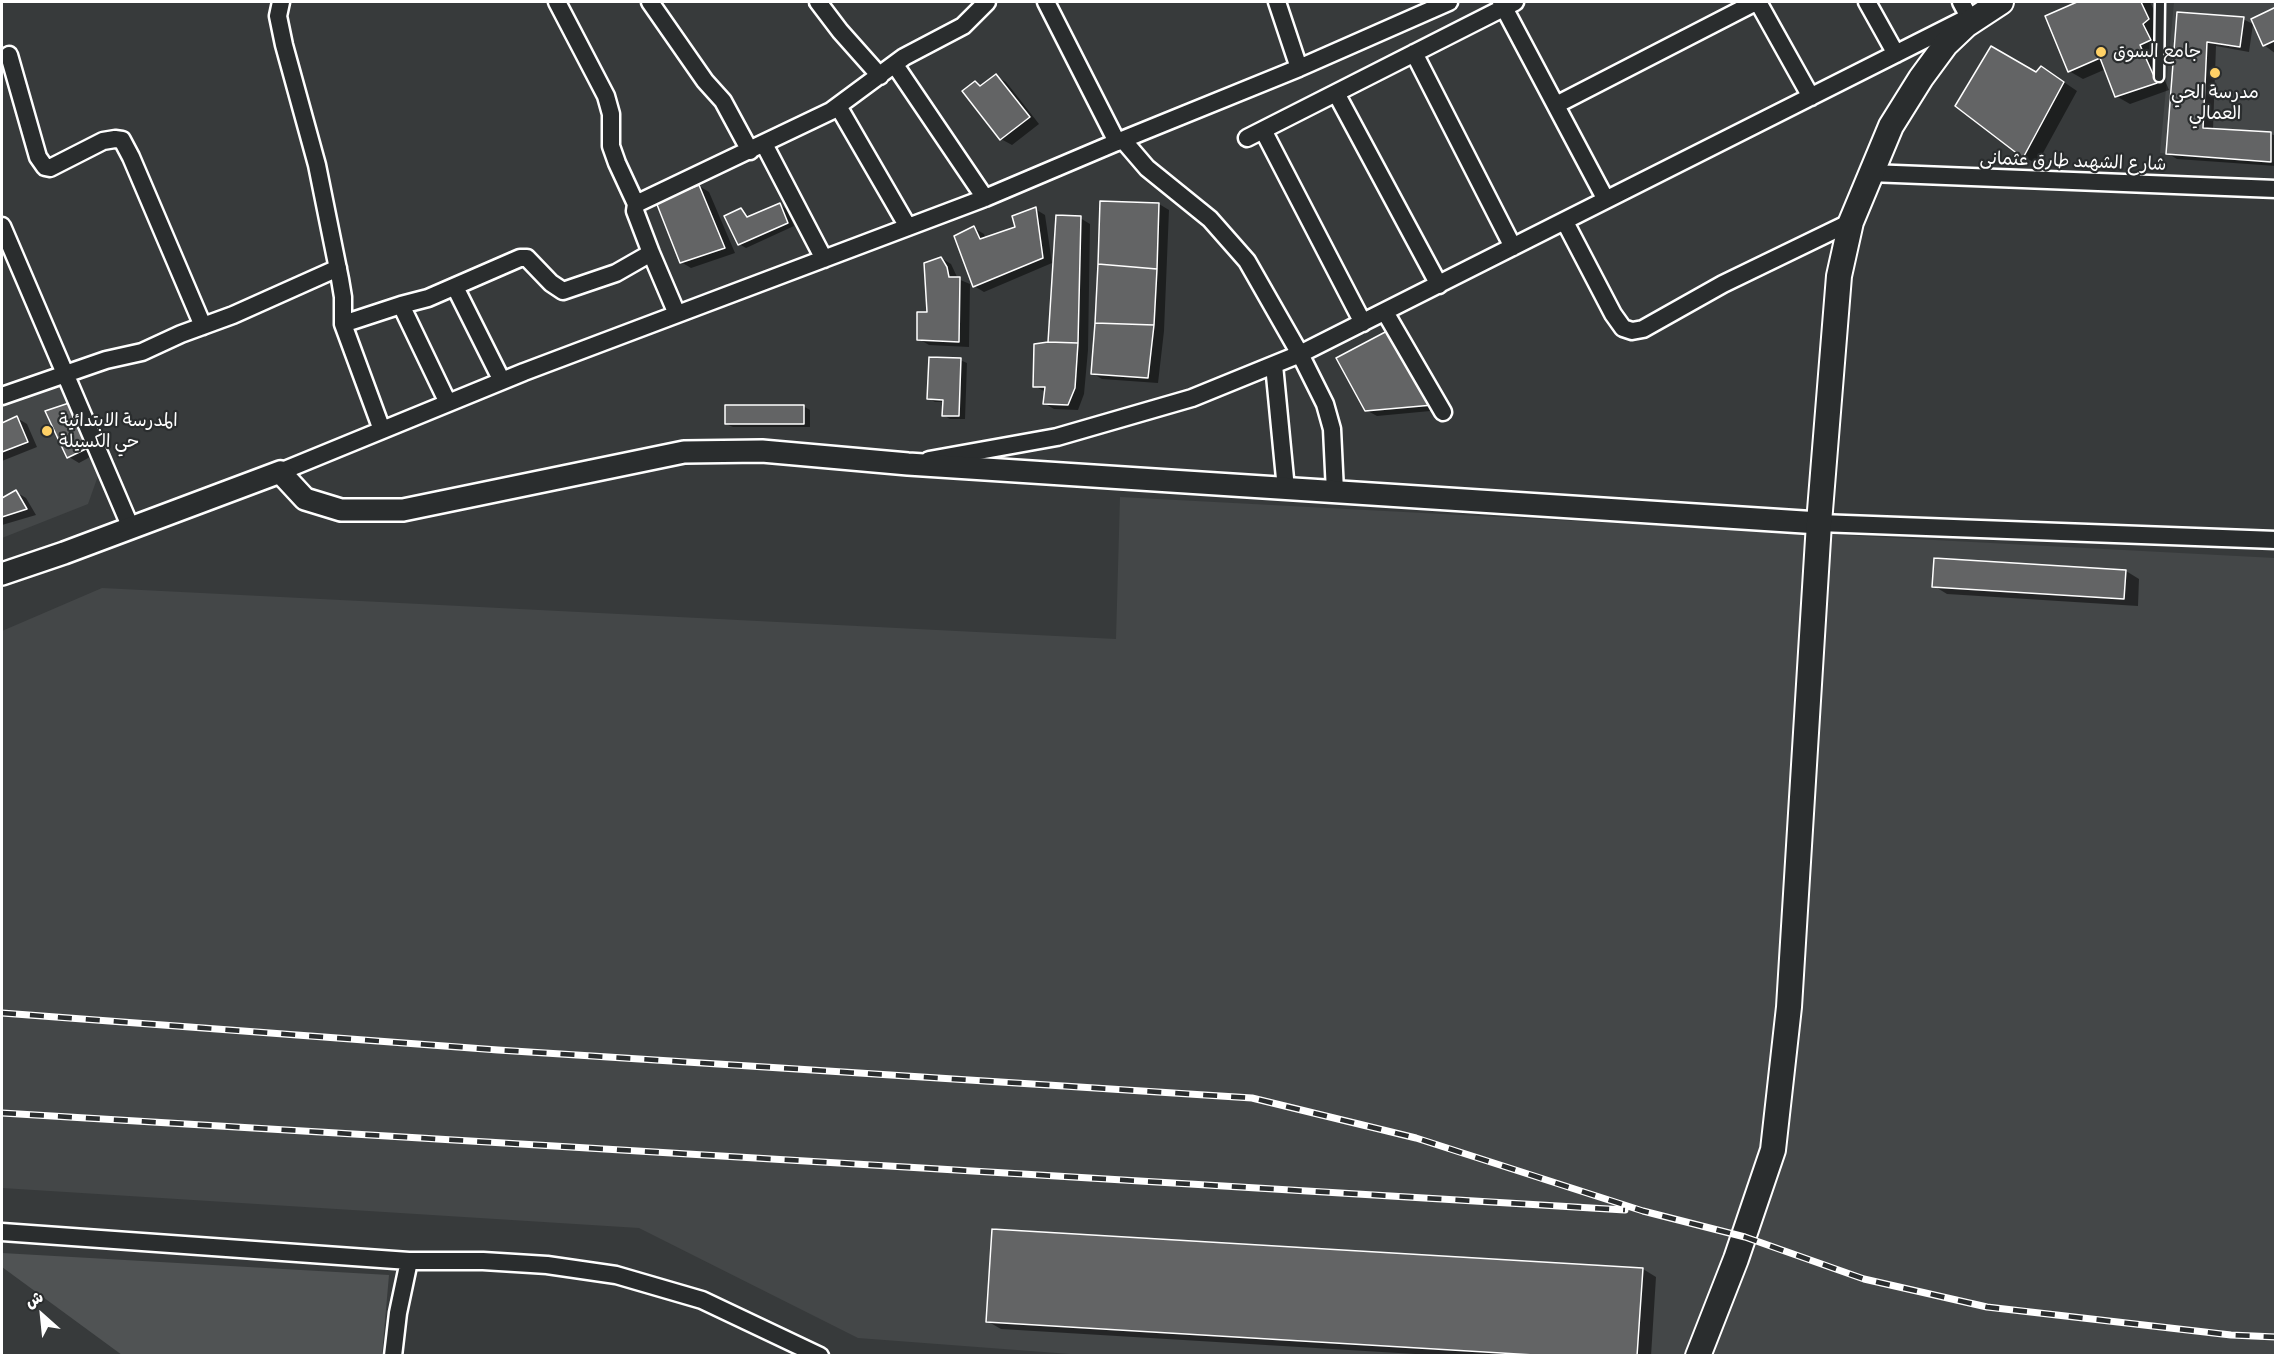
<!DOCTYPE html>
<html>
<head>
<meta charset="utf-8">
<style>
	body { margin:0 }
	#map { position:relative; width:2277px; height:1357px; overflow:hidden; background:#373a3b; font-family:"Patrick Hand","Playpen Sans Arabic",sans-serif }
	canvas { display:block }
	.frame { position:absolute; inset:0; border:3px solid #fff; pointer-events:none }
	.north { position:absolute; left:12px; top:1285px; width:60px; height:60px; -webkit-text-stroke:4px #2a2d2e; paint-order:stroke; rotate:333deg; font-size:16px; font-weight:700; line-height:24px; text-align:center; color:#fff }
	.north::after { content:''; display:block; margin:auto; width:21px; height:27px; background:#fff; clip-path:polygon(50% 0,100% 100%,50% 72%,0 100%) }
</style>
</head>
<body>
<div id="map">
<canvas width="2277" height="1357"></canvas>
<div class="frame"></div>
<div class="north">ش</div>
</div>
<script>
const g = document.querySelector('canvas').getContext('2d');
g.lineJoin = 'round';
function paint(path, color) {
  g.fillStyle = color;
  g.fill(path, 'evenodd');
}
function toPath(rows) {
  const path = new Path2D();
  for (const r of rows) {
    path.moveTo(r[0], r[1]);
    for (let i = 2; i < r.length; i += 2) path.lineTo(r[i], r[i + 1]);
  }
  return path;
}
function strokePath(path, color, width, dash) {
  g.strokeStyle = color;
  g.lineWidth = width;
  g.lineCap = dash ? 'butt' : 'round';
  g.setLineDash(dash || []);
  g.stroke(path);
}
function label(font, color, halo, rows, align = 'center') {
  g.font = font + ' "Patrick Hand","Playpen Sans Arabic",sans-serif';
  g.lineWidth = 4.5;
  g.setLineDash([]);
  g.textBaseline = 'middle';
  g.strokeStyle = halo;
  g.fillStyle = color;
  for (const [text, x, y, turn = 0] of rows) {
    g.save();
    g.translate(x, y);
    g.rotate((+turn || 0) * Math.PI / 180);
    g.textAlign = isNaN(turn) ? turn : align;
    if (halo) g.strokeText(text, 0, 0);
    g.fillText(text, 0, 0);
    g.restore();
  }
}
const built = toPath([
	[2174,2,2275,2,2275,162,2160,153],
	[68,376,104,459,88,504,2,538,2,403],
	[1120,497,2275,558,2275,1355,1083,1355,858,1338,639,1228,2,1188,2,631,102,588,1116,639]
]);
const green = toPath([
	[2,1253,389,1275,382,1355,122,1355,2,1267]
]);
const shadow = toPath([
	[2081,2,2150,2,2162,27,2155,31,2164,48,2153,53,2169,90,2130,104,2116,96,2106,69,2083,79,2069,71,2047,17],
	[2276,8,2276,54,2264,45],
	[2178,13,2243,19,2253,24,2249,52,2216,46,2213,130,2271,134,2276,136,2276,166,2177,159,2167,153],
	[2036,74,2055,76,2077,91,2037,164,2024,157],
	[996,76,1006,82,1039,124,1012,145,1001,139,964,91,975,82,982,86],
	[699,186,709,192,735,253,691,268,681,262],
	[1159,204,1169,210,1164,331,1158,383,1102,379,1092,373],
	[780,205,786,209,794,226,746,248,739,244,741,210,750,217],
	[1035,209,1045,215,1052,263,984,292,974,286,974,228,984,234,986,239,1017,228],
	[1080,218,1090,224,1088,350,1084,394,1078,410,1054,409,1044,403,1046,392,1034,386,1050,343],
	[941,258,951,264,958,279,970,284,969,347,929,345,919,339,929,314],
	[1389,332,1441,410,1377,416,1366,410],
	[960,360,967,363,965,419,950,419,943,415,944,402,935,402,928,398],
	[803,406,810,410,810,427,733,427,726,424],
	[47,412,101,451,79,463,69,457],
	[17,418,27,424,37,447,2,461,2,424],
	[16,492,26,498,36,515,2,525,2,496,5,498],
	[2126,571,2139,579,2138,606,1947,594,1934,586],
	[1643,1269,1656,1277,1651,1356,1448,1356,1001,1329,987,1321]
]);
const building = toPath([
	[2077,2,2141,2,2149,19,2143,24,2151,40,2140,45,2157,83,2115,97,2100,58,2068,72,2045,16,2077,2],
	[2276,7,2276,40,2263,46,2251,19,2276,7],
	[2177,12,2244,17,2240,47,2207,42,2203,128,2271,132,2271,162,2166,154,2177,12],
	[1991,46,2036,72,2041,66,2064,82,2023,158,1955,106,1991,46],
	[996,74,1030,117,1000,140,962,91,975,81,980,86,996,74],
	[699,185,725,248,680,263,656,202,699,185],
	[1100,201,1159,203,1157,269,1098,264,1100,201],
	[780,203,788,223,738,245,724,216,741,208,747,217,780,203],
	[1036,207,1043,258,973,287,954,236,974,226,980,239,1015,227,1012,216,1036,207],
	[1056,215,1081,216,1078,343,1048,342,1056,215],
	[941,257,947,267,949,277,960,277,959,342,917,340,917,312,927,312,924,263,941,257],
	[1098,264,1157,269,1154,325,1095,323,1098,264],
	[1095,323,1154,325,1148,378,1091,374,1095,323],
	[1389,330,1433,405,1365,411,1336,358,1389,330],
	[1048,342,1078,343,1075,388,1068,405,1043,404,1045,387,1033,387,1034,344,1048,342],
	[929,357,961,358,959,416,942,416,943,400,927,399,929,357],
	[72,402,92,446,67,458,45,411,72,402],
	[725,405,804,405,804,424,725,424,725,405],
	[17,416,28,442,2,452,2,423,17,416],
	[16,490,27,509,2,517,2,498,16,490],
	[1934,558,2126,570,2124,599,1932,587,1934,558],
	[992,1229,1643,1268,1637,1356,1551,1356,986,1322,992,1229]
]);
const service = toPath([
	[2159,77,2160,2]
]);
const minor = toPath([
	[281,2,278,16,284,45,317,165,340,279,343,297,343,324,382,430],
	[557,2,606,96,611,114,611,146,617,163,636,204],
	[650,2,705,81,723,101,750,151],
	[818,2,840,31,880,76],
	[1046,2,1117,142],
	[1277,2,1299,68],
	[1501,2,1606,200],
	[1758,2,1811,97],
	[1867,2,1896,54],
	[1961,2,1969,17],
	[1414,53,1513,247],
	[9,55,38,157,45,167,50,168,103,141,115,139,122,140,131,157,203,326],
	[895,65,985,198],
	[1336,93,1439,285],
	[1556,105,1756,2],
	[838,106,908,227],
	[1263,130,1363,323],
	[1247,138,1515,2],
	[1123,140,1147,168,1210,219,1247,261,1300,354,1325,404,1332,429,1335,492],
	[764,144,824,259],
	[1870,173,2276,189],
	[1565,222,1613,314,1623,328,1632,331,1643,329,1723,284,1851,222],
	[2,226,131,528],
	[455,287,502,381],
	[401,305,448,403],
	[1385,312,1443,412],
	[677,314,651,253,635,211,636,204,831,111,904,57,963,26,987,2],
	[343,324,401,305,428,298,520,258,527,258,551,283,563,291,616,273,651,253],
	[1274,365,1286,489],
	[2,396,106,360,142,352,181,334,233,315,338,268],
	[929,460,1057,437,1192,398,1300,354,1963,20],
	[280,472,524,372,985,198,1117,142,1299,68,1449,2],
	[1819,523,2276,540],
	[2,1232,409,1261],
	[393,1356,398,1313,409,1261,483,1261,547,1265,616,1275,702,1300,820,1356]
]);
const tertiary = toPath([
	[2,574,64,553,280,472,305,499,341,510,403,510,684,452,762,451,908,464,1819,523]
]);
const secondary = toPath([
	[1698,1356,1736,1259,1773,1150,1789,1007,1819,523,1839,276,1851,222,1891,126,1921,78,1946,44,1966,25,2001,2]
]);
const rail = toPath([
	[2,1013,498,1050,1252,1098,1416,1138,1643,1211,1745,1237,1864,1279,1987,1307,2231,1335,2276,1337],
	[2,1113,1625,1210]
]);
const markers = [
	[2101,52,6,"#ffd166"],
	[2215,73,6,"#ffd166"],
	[47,431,6,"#ffd166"]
];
const poiNames = [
	["جامع السوق",2113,52],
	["مدرسة الحي",2215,93,"center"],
	["العمالي",2215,114,"center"],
	["المدرسة الابتدائية",59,421],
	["حي الكسيلة",59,442]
];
const streetNames = [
	["شارع الشهىد طارق عثمانى",2073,162,2]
];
paint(built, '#444748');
paint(green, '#505354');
paint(shadow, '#0007');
paint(building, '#636465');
strokePath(building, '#fff', 1.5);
strokePath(service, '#fff', 13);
strokePath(minor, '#fff', 21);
strokePath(tertiary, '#fff', 26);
strokePath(secondary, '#fff', 28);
strokePath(service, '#2a2d2e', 8);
strokePath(minor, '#2a2d2e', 16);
strokePath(tertiary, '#2a2d2e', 21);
strokePath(secondary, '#2a2d2e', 24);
strokePath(rail, '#fff', 7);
strokePath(rail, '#2a2d2e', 4.5, [14]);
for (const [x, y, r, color] of markers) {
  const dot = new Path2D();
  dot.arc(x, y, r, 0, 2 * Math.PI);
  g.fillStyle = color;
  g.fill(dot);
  strokePath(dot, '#2a2d2e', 2);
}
label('18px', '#fff', '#2a2d2e', poiNames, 'left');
label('18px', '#fff', '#2a2d2e', streetNames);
</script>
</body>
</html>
